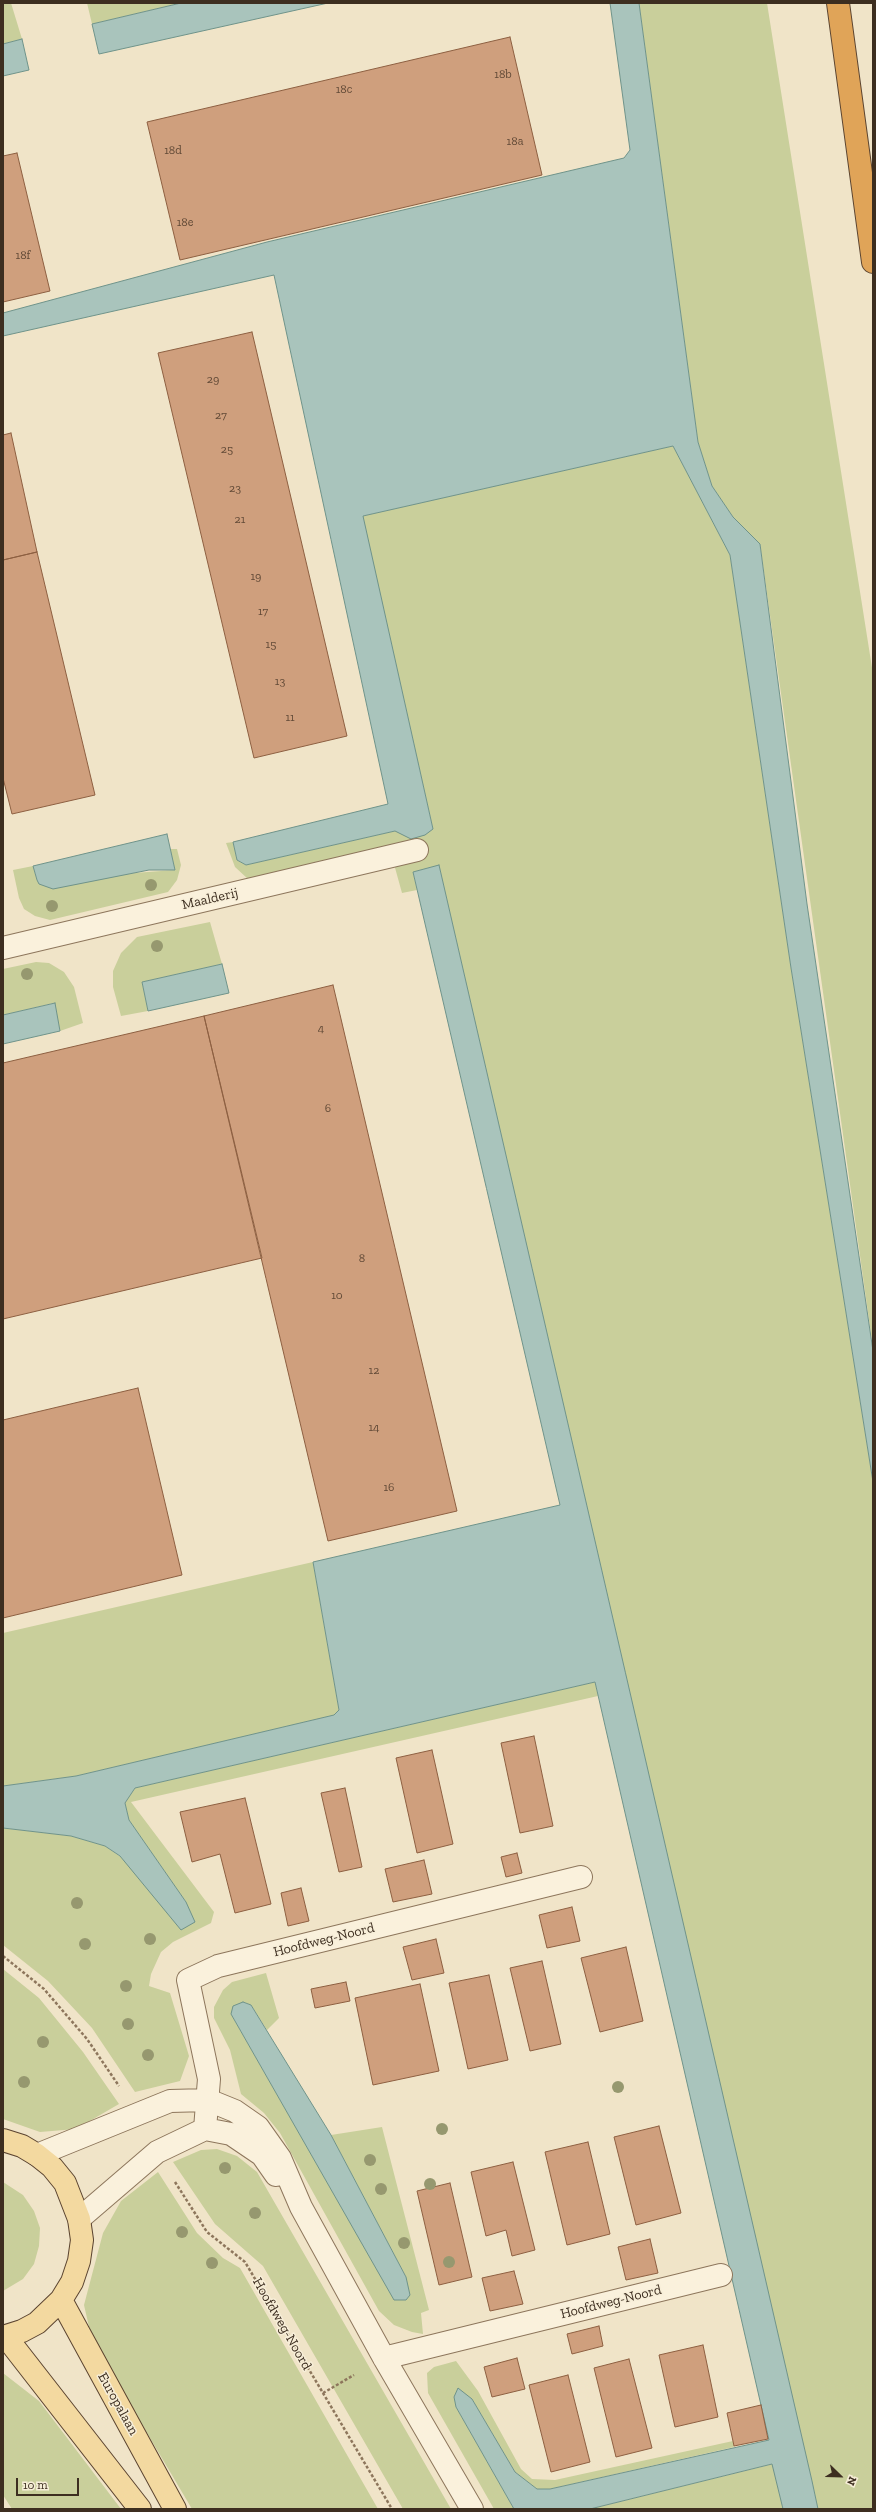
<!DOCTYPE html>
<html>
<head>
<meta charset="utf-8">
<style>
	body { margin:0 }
	#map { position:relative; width:876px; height:2512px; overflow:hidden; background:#f0e4c8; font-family:"Zilla Slab",serif }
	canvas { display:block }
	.frame { position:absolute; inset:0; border:4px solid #3d2e20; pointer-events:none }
	.north { position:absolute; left:820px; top:2456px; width:40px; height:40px; -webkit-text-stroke:3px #f7eed8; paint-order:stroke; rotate:113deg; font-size:11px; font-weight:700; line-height:16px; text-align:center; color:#3d2e20 }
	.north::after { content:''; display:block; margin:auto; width:14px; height:18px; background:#3d2e20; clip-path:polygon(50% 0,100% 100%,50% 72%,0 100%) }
	.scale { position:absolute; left:16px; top:2478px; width:63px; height:18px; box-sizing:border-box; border:2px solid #3d2e20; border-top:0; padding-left:5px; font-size:12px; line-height:14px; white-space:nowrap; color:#3d2e20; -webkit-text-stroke:3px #f7eed8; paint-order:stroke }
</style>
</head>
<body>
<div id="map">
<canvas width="876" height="2512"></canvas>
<div class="frame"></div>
<div class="north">N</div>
<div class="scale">10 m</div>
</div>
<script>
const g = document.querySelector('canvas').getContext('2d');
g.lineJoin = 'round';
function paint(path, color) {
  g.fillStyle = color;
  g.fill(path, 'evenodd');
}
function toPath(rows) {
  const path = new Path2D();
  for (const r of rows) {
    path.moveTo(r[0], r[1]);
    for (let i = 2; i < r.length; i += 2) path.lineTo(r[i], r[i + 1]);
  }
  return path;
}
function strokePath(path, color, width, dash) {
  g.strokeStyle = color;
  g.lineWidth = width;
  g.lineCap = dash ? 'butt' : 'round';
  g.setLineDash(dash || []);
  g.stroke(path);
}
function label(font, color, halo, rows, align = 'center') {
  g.font = font + ' "Zilla Slab",serif';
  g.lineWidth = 3;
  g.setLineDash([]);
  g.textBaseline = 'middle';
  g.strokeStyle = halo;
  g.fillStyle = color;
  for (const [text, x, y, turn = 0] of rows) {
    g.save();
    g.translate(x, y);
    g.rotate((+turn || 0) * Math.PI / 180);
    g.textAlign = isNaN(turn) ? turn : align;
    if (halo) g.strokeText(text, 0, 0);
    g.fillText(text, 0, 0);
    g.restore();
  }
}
const green = toPath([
	[3,3,11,3,22,39,3,44],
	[87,3,181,3,92,24],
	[639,3,767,3,873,674,873,1348,760,544,733,517,712,486,698,442],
	[673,446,730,555,791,968,873,1482,873,2509,818,2509,439,866,413,872,417,890,402,893,389,846,248,879,235,867,226,843,233,842,237,860,246,865,395,831,433,829,362,516],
	[170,849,177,849,181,865,177,880,168,892,50,920,35,916,24,909,19,898,13,870,33,866,37,880,175,870],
	[210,922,222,964,142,982,148,1011,121,1016,113,987,113,971,121,953,137,937],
	[36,962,49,963,64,972,74,987,83,1023,60,1031,54,1003,3,1015,3,969],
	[313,1562,339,1710,335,1715,76,1776,3,1786,3,1633],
	[595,1682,598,1696,131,1802,214,1912,211,1923,173,1942,161,1952,151,1974,149,1986,170,1993,189,2056,180,2081,135,2092,92,2028,48,1981,3,1945,3,1828,71,1836,105,1846,186,1902,129,1820,125,1803,135,1788],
	[3,1969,39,1998,83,2052,119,2104,76,2129,40,2132,3,2119],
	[266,1973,279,2018,267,2030,251,2005,243,2002,231,2014,394,2299,405,2300,406,2277,331,2135,382,2127,429,2310,421,2313,423,2334,412,2332,394,2325,379,2311,280,2133,264,2113,241,2094,230,2050,214,2018,214,2007,223,1990,232,1982],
	[217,2149,237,2156,257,2172,451,2509,403,2509,263,2266,215,2224,173,2162,201,2150],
	[158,2172,197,2233,223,2258,240,2268,378,2509,192,2509,92,2340,84,2305,103,2233,121,2201],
	[3,2182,23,2195,34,2211,40,2228,39,2246,34,2264,23,2279,3,2291],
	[456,2361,478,2391,521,2469,532,2479,555,2480,733,2441,734,2447,550,2489,537,2489,515,2472,472,2399,456,2407,514,2509,494,2509,428,2393,427,2373,434,2367],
	[3,2373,39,2401,121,2509,12,2509,3,2495],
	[773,2464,783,2509,590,2509]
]);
const water = toPath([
	[181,3,328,3,99,54,92,24,181,3],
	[610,3,639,3,698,442,712,486,733,517,760,544,807,904,873,1351,873,1482,791,968,730,555,673,446,363,516,433,829,425,835,411,839,395,831,246,865,237,860,233,842,388,804,274,275,3,336,3,313,267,242,624,158,630,150,610,3],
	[22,39,29,70,3,76,3,44,22,39],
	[167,834,175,870,149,870,53,889,39,884,37,880,33,866,167,834],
	[439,865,812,2481,818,2509,783,2509,772,2464,590,2509,514,2509,456,2407,454,2397,458,2388,472,2399,515,2472,537,2489,550,2489,769,2440,595,1682,135,1788,125,1803,129,1820,186,1902,195,1922,181,1930,120,1856,105,1846,71,1836,3,1828,3,1786,76,1776,334,1715,339,1710,313,1562,560,1505,413,872,439,865],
	[222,964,229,993,148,1011,142,982,222,964],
	[55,1003,60,1031,3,1044,3,1015,55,1003],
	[243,2002,251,2005,331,2135,406,2277,410,2295,406,2300,394,2300,231,2014,233,2006,243,2002]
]);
const building = toPath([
	[510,37,542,175,180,260,147,122,510,37],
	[17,153,50,291,3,302,3,156,17,153],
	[252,332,347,736,254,758,158,353,252,332],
	[11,433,37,552,3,560,3,435,11,433],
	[37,552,95,795,12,814,3,778,3,560,37,552],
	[333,985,457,1511,328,1541,204,1016,333,985],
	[204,1016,262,1258,3,1319,3,1063,204,1016],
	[138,1388,182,1575,3,1618,3,1420,138,1388],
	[534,1736,553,1826,520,1833,501,1743,534,1736],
	[432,1750,453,1844,417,1853,396,1758,432,1750],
	[345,1788,362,1867,339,1872,321,1793,345,1788],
	[245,1798,271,1904,235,1913,220,1854,192,1862,180,1812,245,1798],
	[517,1853,522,1873,506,1877,501,1857,517,1853],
	[424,1860,432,1894,393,1902,385,1869,424,1860],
	[301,1888,309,1921,288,1926,281,1893,301,1888],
	[572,1907,580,1941,547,1948,539,1915,572,1907],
	[436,1939,444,1973,412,1980,403,1947,436,1939],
	[626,1947,643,2021,600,2032,581,1958,626,1947],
	[542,1961,561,2044,530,2051,510,1968,542,1961],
	[489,1975,508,2060,468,2069,449,1983,489,1975],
	[346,1982,350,2001,315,2008,311,1989,346,1982],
	[420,1984,439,2071,373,2085,355,1998,420,1984],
	[659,2126,681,2213,636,2225,614,2137,659,2126],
	[588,2142,610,2234,567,2245,545,2152,588,2142],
	[513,2162,535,2250,512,2256,506,2230,486,2236,471,2172,513,2162],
	[450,2183,472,2277,439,2285,417,2191,450,2183],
	[650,2239,658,2273,626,2280,618,2247,650,2239],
	[514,2271,523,2304,490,2311,482,2278,514,2271],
	[599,2326,603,2346,572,2354,567,2334,599,2326],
	[703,2345,718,2417,675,2427,659,2355,703,2345],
	[517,2358,525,2389,492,2397,484,2367,517,2358],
	[629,2359,652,2448,616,2457,594,2368,629,2359],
	[568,2375,590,2462,551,2472,529,2385,568,2375],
	[761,2405,768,2439,734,2446,727,2413,761,2405]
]);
const path = toPath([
	[3,1956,44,1989,87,2039,119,2086],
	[175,2182,207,2232,245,2262,392,2509],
	[323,2393,354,2375]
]);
const minor = toPath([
	[3,948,417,850],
	[205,2129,209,2079,188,1980,218,1966,581,1877],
	[37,2155,170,2101,208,2100,235,2111,258,2127,280,2158,301,2207,384,2358,472,2509],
	[79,2219,157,2152,205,2129,231,2134,262,2155,276,2175],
	[384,2358,721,2275]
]);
const major = toPath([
	[3,2140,22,2146,37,2155,52,2167,65,2183,79,2219,82,2240,79,2261,72,2282,61,2300,37,2323,22,2331,3,2337],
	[61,2300,175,2509],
	[6,2337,140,2509]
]);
const highway = toPath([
	[838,3,873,262]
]);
const trees = [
	[151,885],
	[52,906],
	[157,946],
	[27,974],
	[77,1903],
	[150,1939],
	[85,1944],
	[126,1986],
	[128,2024],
	[43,2042],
	[148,2055],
	[24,2082],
	[618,2087],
	[442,2129],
	[370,2160],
	[225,2168],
	[430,2184],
	[381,2189],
	[255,2213],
	[182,2232],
	[404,2243],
	[449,2262],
	[212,2263]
];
const numberNames = [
	["18b",503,75],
	["18c",344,90],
	["18a",515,142],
	["18d",173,151],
	["18e",185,223],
	["18f",23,256],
	["29",213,380],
	["27",221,416],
	["25",227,450],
	["23",235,489],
	["21",240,520],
	["19",256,577],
	["17",263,612],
	["15",271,645],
	["13",280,682],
	["11",290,718],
	["4",321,1029],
	["6",328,1109],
	["8",362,1259],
	["10",337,1296],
	["12",374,1371],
	["14",374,1428],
	["16",389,1488]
];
const streetNames = [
	["Maalderij",210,899,-13],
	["Hoofdweg-Noord",324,1940,-14],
	["Hoofdweg-Noord",611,2302,-14],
	["Hoofdweg-Noord",282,2324,60],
	["Europalaan",118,2404,61]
];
paint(green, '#c9cf9b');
paint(water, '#a9c4bc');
strokePath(water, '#6f938a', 1);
paint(building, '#cf9f7d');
strokePath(building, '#8d5f41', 1);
strokePath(minor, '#8d765c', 24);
strokePath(major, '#5b4430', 24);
strokePath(highway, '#5b4430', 24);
strokePath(path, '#8d765c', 2.5, [3, 2]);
strokePath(minor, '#faf1dc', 22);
strokePath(major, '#f3d9a0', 22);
strokePath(highway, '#e0a458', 22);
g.fillStyle = '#96986f';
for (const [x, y] of trees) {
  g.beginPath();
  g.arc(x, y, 6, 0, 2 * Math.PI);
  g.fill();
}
label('12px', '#624a37', null, numberNames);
label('14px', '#3d2e20', '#f7eed8', streetNames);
</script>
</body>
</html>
